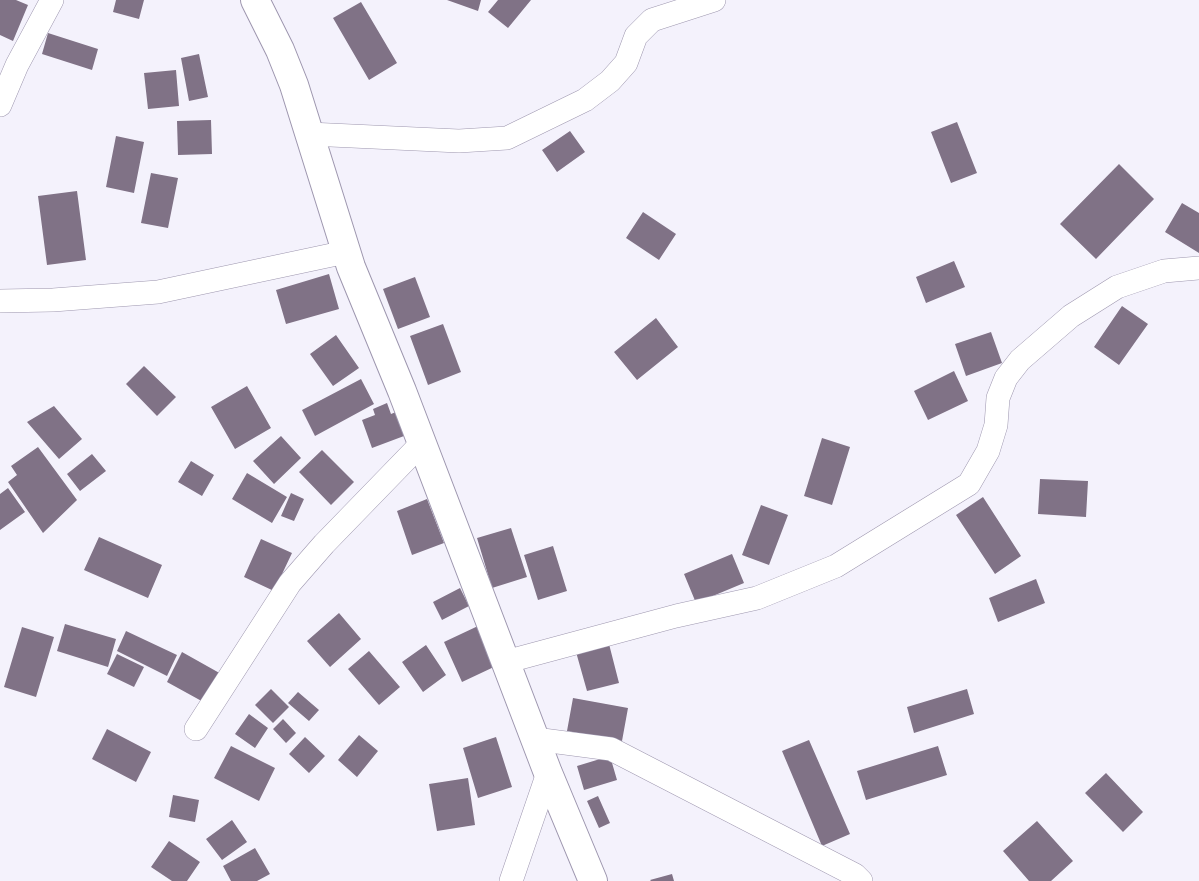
<!DOCTYPE html>
<html>
<head>
<meta charset="utf-8">
<style>
	body { margin:0 }
	canvas { display:block; background:#f4f2fc }
</style>
</head>
<body>
<canvas width="1199" height="881"></canvas>
<script>
const g = document.querySelector('canvas').getContext('2d');
g.lineJoin = 'round';
function paint(path, color) {
  g.fillStyle = color;
  g.fill(path, 'evenodd');
}
function toPath(rows) {
  const path = new Path2D();
  for (const r of rows) {
    path.moveTo(r[0], r[1]);
    for (let i = 2; i < r.length; i += 2) path.lineTo(r[i], r[i + 1]);
  }
  return path;
}
function strokePath(path, color, width, dash) {
  g.strokeStyle = color;
  g.lineWidth = width;
  g.lineCap = dash ? 'butt' : 'round';
  g.setLineDash(dash || []);
  g.stroke(path);
}
const building = toPath([
	[0,0,16,0,28,5,13,41,0,35],
	[116,0,144,0,139,19,113,12],
	[447,0,481,0,478,11],
	[498,0,531,0,508,28,488,12],
	[361,2,397,63,369,80,333,18],
	[48,33,98,49,92,70,42,54],
	[199,54,208,97,189,101,181,58],
	[176,70,179,106,148,109,144,73],
	[211,120,212,154,178,155,177,121],
	[957,122,977,173,951,183,931,132],
	[570,131,585,152,557,172,542,150],
	[116,136,144,142,134,193,106,187],
	[1119,164,1154,199,1096,259,1060,224],
	[151,173,178,178,168,228,141,223],
	[77,191,86,260,47,265,38,196],
	[1182,203,1199,213,1199,253,1165,232],
	[643,212,676,234,659,260,626,238],
	[954,261,965,287,926,303,916,277],
	[329,274,339,309,286,324,276,290],
	[415,277,430,317,398,329,383,289],
	[1122,306,1148,324,1119,365,1094,347],
	[656,318,678,347,637,380,614,352],
	[443,324,461,372,428,385,410,336],
	[991,332,1002,363,966,376,955,344],
	[336,335,359,368,333,386,310,354],
	[144,366,176,397,157,416,126,384],
	[954,371,968,401,928,420,914,391],
	[361,379,374,404,315,436,302,410],
	[247,386,271,428,235,449,211,407],
	[387,403,391,414,396,412,404,436,372,448,362,420,375,415,373,409],
	[54,406,82,439,59,459,27,422],
	[281,436,301,458,274,484,253,461],
	[822,438,850,447,832,505,804,496],
	[38,447,77,500,43,533,8,482,17,475,11,466],
	[322,450,354,482,331,505,299,472],
	[92,454,106,471,80,491,67,474],
	[191,461,214,475,202,496,178,482],
	[247,473,287,497,272,523,232,499],
	[1040,479,1088,481,1086,517,1038,514],
	[8,488,25,512,0,530,0,494],
	[291,493,304,499,294,521,281,516],
	[983,497,1021,556,995,574,956,515],
	[427,499,444,543,412,555,397,511],
	[761,505,788,515,769,565,742,555],
	[511,528,527,577,492,588,477,538],
	[99,537,162,565,148,598,84,570],
	[261,539,292,553,274,591,244,577],
	[553,546,567,591,538,600,524,555],
	[732,554,744,583,696,603,684,574],
	[1036,579,1045,603,998,622,989,598],
	[460,588,469,606,442,620,433,602],
	[339,613,361,639,330,667,307,641],
	[65,624,116,639,108,667,57,651],
	[478,626,496,666,462,682,444,642],
	[22,627,54,637,36,697,4,687],
	[126,631,177,655,167,676,117,651],
	[609,644,619,683,587,691,576,652],
	[426,645,446,675,423,692,402,662],
	[369,651,400,687,379,705,348,669],
	[182,652,223,675,207,704,167,682],
	[117,654,144,667,134,687,107,674],
	[271,689,289,707,273,723,255,705],
	[967,689,974,714,914,733,907,707],
	[298,692,319,710,309,721,288,703],
	[573,698,628,708,622,741,567,731],
	[249,714,268,728,255,748,235,734],
	[283,719,296,733,286,743,273,729],
	[107,729,151,752,136,782,92,759],
	[359,735,378,751,357,777,338,760],
	[305,737,325,756,309,773,289,754],
	[496,737,512,787,478,798,463,748],
	[809,740,850,834,822,846,782,751],
	[231,746,275,768,259,801,214,778],
	[938,746,947,775,866,800,857,771],
	[610,756,617,780,584,790,577,766],
	[1106,773,1143,812,1123,832,1085,793],
	[468,778,475,825,437,831,429,784],
	[173,795,199,800,195,822,169,817],
	[598,796,610,823,599,828,587,801],
	[232,820,247,842,222,860,206,839],
	[1037,821,1073,861,1051,881,1029,881,1003,851],
	[169,841,200,862,187,881,172,881,151,867],
	[255,848,270,874,257,881,231,881,223,866],
	[672,874,674,881,651,881,650,880]
]);
const minor = toPath([
	[0,105,17,65,52,0],
	[309,134,459,141,507,138,585,100,610,81,626,63,636,36,652,20,714,0],
	[0,301,53,300,158,292,346,252],
	[505,662,676,616,757,598,836,566,969,484,988,451,996,425,998,398,1006,378,1020,360,1071,316,1117,287,1164,271,1199,268],
	[196,729,290,583,324,544,421,444],
	[535,739,611,749,855,875,861,881],
	[511,881,548,773]
]);
const tertiary = toPath([
	[255,0,280,50,294,85,351,267,402,391,548,773,593,881]
]);
paint(building, '#807286');
strokePath(minor, '#9e97af', 24);
strokePath(tertiary, '#9e97af', 30);
strokePath(minor, '#fff', 23);
strokePath(tertiary, '#fff', 28);
</script>
</body>
</html>
